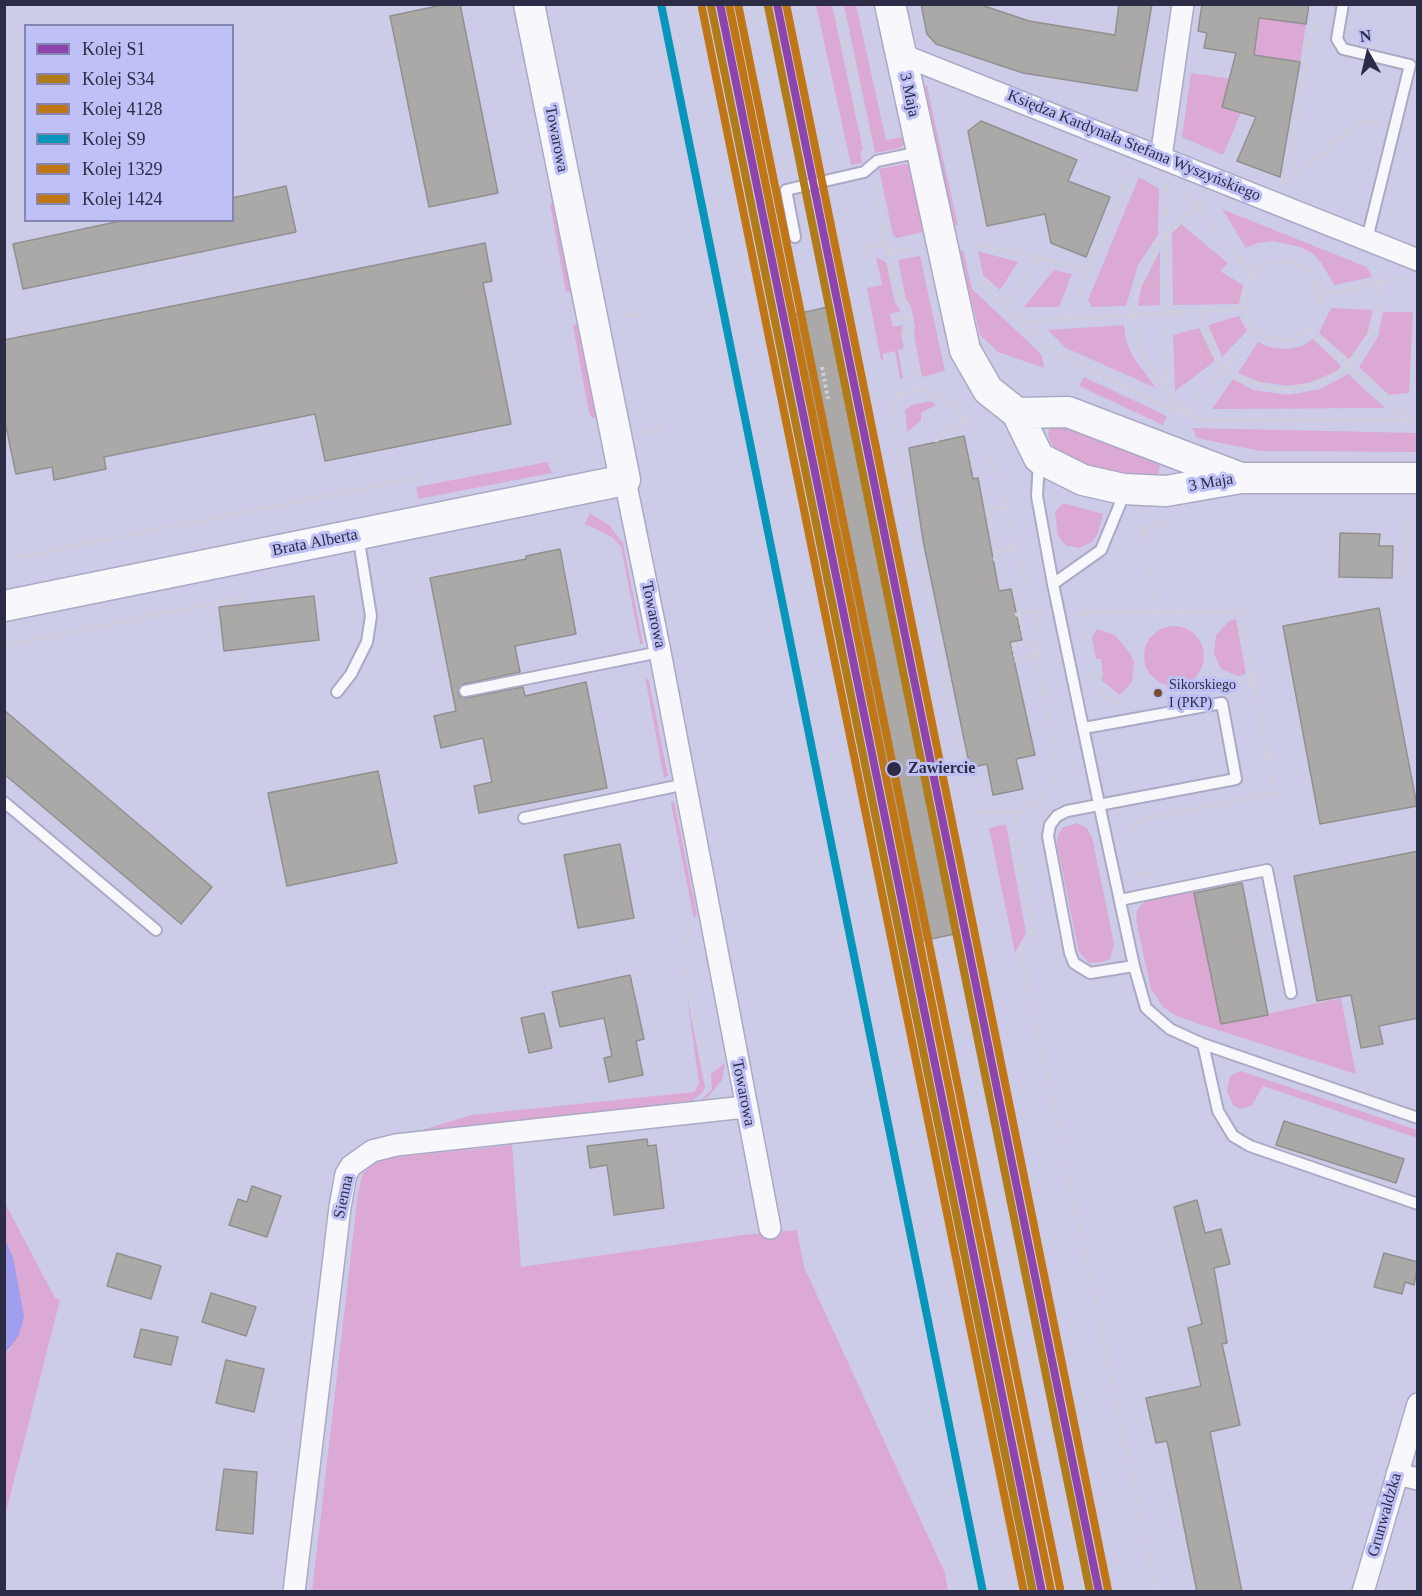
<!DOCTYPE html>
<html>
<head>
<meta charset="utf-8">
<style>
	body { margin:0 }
	#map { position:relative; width:1422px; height:1596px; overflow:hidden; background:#cccce9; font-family:"Times New Roman",serif }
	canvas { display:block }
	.frame { position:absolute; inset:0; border:6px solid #2c2c46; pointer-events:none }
	.legend { position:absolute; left:24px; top:24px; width:210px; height:198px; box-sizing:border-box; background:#bfc0f6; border:2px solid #8485b0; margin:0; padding:8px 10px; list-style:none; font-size:18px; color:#2c2c46 }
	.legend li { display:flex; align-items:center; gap:12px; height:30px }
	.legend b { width:30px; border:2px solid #8485b0 }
	.north { position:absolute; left:1338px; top:24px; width:60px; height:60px; -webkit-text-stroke:4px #bfc0f6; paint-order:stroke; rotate:352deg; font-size:16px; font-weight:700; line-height:24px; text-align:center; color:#2c2c46 }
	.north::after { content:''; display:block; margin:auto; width:21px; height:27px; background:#2c2c46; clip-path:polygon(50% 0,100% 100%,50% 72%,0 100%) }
</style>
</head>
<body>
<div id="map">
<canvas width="1422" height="1596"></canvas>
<div class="frame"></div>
<ul class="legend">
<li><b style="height:8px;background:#8e44ad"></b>Kolej S1</li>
<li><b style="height:8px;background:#b07b18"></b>Kolej S34</li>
<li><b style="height:8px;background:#c07615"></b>Kolej 4128</li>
<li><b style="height:8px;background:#0796ba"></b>Kolej S9</li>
<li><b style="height:8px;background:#c07615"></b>Kolej 1329</li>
<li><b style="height:8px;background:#c07615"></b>Kolej 1424</li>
</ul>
<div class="north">N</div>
</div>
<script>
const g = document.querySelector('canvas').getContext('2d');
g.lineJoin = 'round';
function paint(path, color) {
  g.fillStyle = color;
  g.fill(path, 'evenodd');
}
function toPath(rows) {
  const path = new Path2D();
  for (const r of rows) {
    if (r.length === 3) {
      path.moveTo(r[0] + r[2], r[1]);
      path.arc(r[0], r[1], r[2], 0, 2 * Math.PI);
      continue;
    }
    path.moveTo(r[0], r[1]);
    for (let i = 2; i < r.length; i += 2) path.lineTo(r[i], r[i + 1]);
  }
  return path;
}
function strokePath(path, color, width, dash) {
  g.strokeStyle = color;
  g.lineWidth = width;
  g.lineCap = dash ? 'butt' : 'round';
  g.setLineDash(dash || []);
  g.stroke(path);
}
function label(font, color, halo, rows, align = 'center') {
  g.font = font + ' "Times New Roman",serif';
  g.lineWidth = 6;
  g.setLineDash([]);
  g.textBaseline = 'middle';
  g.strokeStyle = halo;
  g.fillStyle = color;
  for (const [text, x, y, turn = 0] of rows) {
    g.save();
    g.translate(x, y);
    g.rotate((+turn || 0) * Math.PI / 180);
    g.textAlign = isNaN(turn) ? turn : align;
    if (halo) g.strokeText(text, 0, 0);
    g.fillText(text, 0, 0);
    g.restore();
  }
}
const green = toPath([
	[816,5,832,5,863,150,860,151,862,163,851,165],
	[844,5,856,5,886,140,903,137,905,143,900,148,875,153],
	[1261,5,1283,21,1306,24,1300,62,1236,53,1258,23],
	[1191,73,1254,82,1223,155,1182,137],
	[927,85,938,137,958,225,954,225,925,86],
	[905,164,910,166,923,232,897,238,893,235,879,169],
	[1139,177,1159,189,1158,235,1138,265,1126,306,1091,307,1088,300],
	[556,203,572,291,566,292,550,204],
	[1222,209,1367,267,1372,277,1334,285,1322,264,1313,254,1300,247,1273,241,1258,243,1246,248],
	[1181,224,1228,263,1220,271,1243,285,1239,304,1173,305,1172,233],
	[963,250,972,289,1036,349,1042,356,1044,368,998,352,980,335,959,251],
	[978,251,1018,262,1000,290,983,275],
	[1160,251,1160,305,1138,306,1141,288],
	[920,256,945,371,922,377,914,335,915,327,911,306,906,299,898,260],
	[876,257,886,262,895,303,901,311,890,314,893,327,903,325,901,334,904,348,898,350,903,378,900,379,895,351,882,354,884,360,881,360,867,288,882,285],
	[1054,270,1072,274,1059,307,1024,307],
	[1331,308,1373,310,1367,334,1349,359,1319,333],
	[1383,312,1413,312,1409,393,1389,395,1359,367,1378,337],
	[1239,316,1247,331,1222,357,1208,325],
	[579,324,597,419,591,417,589,413,573,325],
	[1124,325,1126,340,1133,357,1156,388,1066,348,1048,330],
	[1199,328,1215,361,1175,391,1173,335],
	[1313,339,1341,366,1338,370,1312,382,1289,386,1260,382,1238,373,1258,342,1268,347,1289,349,1302,346],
	[1348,374,1385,408,1212,409,1233,379,1253,390,1288,395,1321,389],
	[1084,377,1167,416,1163,425,1079,386],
	[931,401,936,405,921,413,921,421,907,432,905,410,912,405],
	[1055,422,1160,463,1158,477,1105,475,1055,451,1048,436,1049,429],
	[1192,428,1417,433,1417,452,1260,451,1197,438],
	[547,462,552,473,418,499,416,487],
	[1063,503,1103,514,1098,533,1092,542,1079,548,1067,546,1062,541,1058,536,1055,512],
	[590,513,609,525,623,543,643,644,640,644,621,547,612,537,585,524],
	[1236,619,1246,674,1238,676,1221,669,1214,654,1216,635,1229,621],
	[1174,656,30],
	[1097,629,1115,635,1130,653,1134,663,1132,682,1120,695,1101,680,1103,675,1101,659,1096,659,1092,637],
	[645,677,649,681,668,776,664,778],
	[674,801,697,915,694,919,671,803],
	[1076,823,1087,828,1092,837,1114,944,1110,959,1103,962,1089,963,1079,952,1057,844,1058,835,1062,828],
	[1006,824,1026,933,1015,953,989,828],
	[1193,891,1221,1024,1341,998,1356,1074,1199,1024,1175,1015,1163,1007,1151,989,1136,920,1137,910,1146,900],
	[687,996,705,1087,703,1092,688,1104,419,1131,471,1115,694,1092,699,1083],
	[725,1063,722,1080,708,1097,701,1100,712,1089,711,1074],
	[1241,1071,1417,1130,1417,1138,1263,1086,1252,1105,1240,1109,1233,1105,1227,1091,1230,1076],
	[512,1145,521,1267,743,1235,797,1230,804,1267,945,1573,948,1591,312,1592,358,1193,363,1173,378,1161,397,1157],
	[5,1203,55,1298,60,1300,5,1516,5,1354,10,1350,13,1257,5,1240]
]);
const water = toPath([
	[5,1240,13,1257,24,1316,19,1335,5,1354]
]);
const building = toPath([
	[447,4,460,4,498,193,429,207,390,16,447,4],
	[921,4,978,4,1029,21,1115,35,1119,4,1152,4,1137,91,1023,73,936,44,927,34,921,4],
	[1202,4,1309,4,1306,24,1259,18,1254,55,1300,62,1280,177,1237,161,1256,117,1222,107,1236,53,1204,48,1207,33,1198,31,1202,4],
	[981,121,1077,160,1068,181,1110,197,1086,257,1051,243,1045,214,987,226,968,131,981,121],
	[286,186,296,232,23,289,13,244,125,220,232,220,232,198,286,186],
	[485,243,492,281,483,283,511,424,325,461,315,414,104,457,106,469,54,480,52,467,16,474,4,417,4,340,485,243],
	[828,307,955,934,921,941,792,315,828,307],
	[964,436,973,479,978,478,999,591,1011,589,1022,640,1010,642,1035,755,1016,759,1023,789,993,795,987,764,970,768,923,540,909,448,964,436],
	[1340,533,1380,534,1379,546,1393,546,1392,578,1339,577,1340,533],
	[560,549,576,634,515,646,520,672,464,684,458,692,460,696,466,698,523,687,525,696,586,682,607,788,479,813,474,786,492,782,483,738,441,748,434,716,456,711,430,578,526,559,526,556,560,549],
	[314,596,319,640,224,651,219,607,314,596],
	[1379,608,1417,806,1320,824,1283,626,1379,608],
	[4,710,212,887,181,924,4,774,4,710],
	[378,771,397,863,287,886,268,793,378,771],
	[620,844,634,918,578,928,564,855,620,844],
	[1418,851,1418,1018,1379,1026,1383,1044,1361,1048,1351,995,1317,1001,1294,876,1418,851],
	[1242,883,1268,1015,1221,1024,1194,893,1242,883],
	[630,975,644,1039,636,1041,643,1075,609,1082,604,1058,612,1056,604,1018,560,1027,552,992,630,975],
	[544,1013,552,1048,529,1053,521,1018,544,1013],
	[1284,1121,1404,1159,1396,1183,1276,1145,1284,1121],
	[647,1139,648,1146,656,1145,664,1208,614,1215,607,1165,590,1168,587,1146,647,1139],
	[252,1186,281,1196,267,1237,229,1225,238,1199,247,1202,252,1186],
	[1197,1200,1205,1233,1221,1229,1230,1264,1214,1268,1227,1343,1222,1344,1240,1425,1210,1432,1242,1592,1197,1592,1167,1441,1156,1443,1146,1398,1201,1386,1188,1328,1202,1324,1174,1207,1197,1200],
	[117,1253,161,1266,151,1299,107,1286,117,1253],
	[1384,1253,1418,1262,1414,1285,1405,1282,1402,1294,1374,1287,1384,1253],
	[211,1293,256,1307,246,1336,202,1322,211,1293],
	[141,1329,178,1337,171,1365,134,1357,141,1329],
	[226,1360,264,1369,254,1412,216,1403,226,1360],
	[224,1469,257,1472,253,1534,216,1530,224,1469]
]);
const path = toPath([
	[838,4,868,147],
	[874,183,900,301,906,309,909,326,907,335,919,389],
	[1166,183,1168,391],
	[1285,183,1363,120,1378,121],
	[1283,184,1290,161,1313,26,1321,27],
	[1185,192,1252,275],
	[970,242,1089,270],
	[890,253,916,249],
	[870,258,867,247,888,243],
	[1282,301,39],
	[978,279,1052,353,1161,405,1204,420,1418,420],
	[1321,295,1400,278],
	[1004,307,1041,258],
	[1201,311,1204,332,1209,344,1217,360,1231,373,1245,381,1277,389,1314,385,1333,377,1353,361,1375,326,1381,289,1376,267],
	[619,316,637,314,638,321],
	[898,319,908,318],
	[1068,319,1132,168],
	[1020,322,1244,308],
	[1308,330,1408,420],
	[822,367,828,399],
	[894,381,897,395,919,389,940,395,955,408,980,443,997,472,1023,575,1032,593,1040,634,1036,647,1057,773,1055,783,1046,794,1017,812,1014,824,1034,932,1021,952,1157,1592],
	[897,395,893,406,896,438,964,769],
	[1184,413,1156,375,1143,353,1135,327,1134,308,1136,290,1159,244,1190,212,1207,201],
	[1185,413,1256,331],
	[643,433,658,430,657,418],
	[936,442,936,438,963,420],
	[556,451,559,466],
	[568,518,571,532],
	[1405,538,1418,542],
	[997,552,1016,547],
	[993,559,997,558,988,510,1006,506],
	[4,560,422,477],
	[1403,577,1407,521],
	[1157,612,1143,529,1167,523],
	[1080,613,1097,689,1119,704],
	[1080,613,1240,611,1253,680],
	[1019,614,1036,611],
	[1015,615,1019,614,1025,642,1013,645,1016,660,1037,655],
	[4,646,247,596],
	[978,811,1017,812],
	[1128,844,1133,827,1149,818,1275,793,1253,680,1226,685],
	[1133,869,1135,873,1147,875],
	[690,935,681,949,707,1082]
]);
const lane = toPath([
	[1343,4,1337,39,1343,49,1410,65,1367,239],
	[795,237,786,190,864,172,877,161,920,152],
	[1039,460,1037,496,1053,584,1099,804,1134,966,1146,1008,1170,1029,1203,1044,1418,1118],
	[1053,584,1101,550,1120,504,1123,490],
	[465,691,660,652],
	[337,692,351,674,367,642,371,616,358,535],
	[1084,728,1222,703,1236,779,1067,811,1057,816,1050,825,1048,836,1070,953,1074,963,1090,973,1134,966],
	[4,802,156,930],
	[524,818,686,784],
	[1120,900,1267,870,1291,993],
	[1203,1044,1218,1111,1233,1136,1250,1146,1418,1204]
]);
const street = toPath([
	[900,54,1418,260],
	[1161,157,1183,4],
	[625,480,660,652,770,1228],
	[1397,1474,1418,1479],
	[294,1592,340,1207,346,1174,351,1166,372,1151,396,1145,745,1107],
	[1363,1592,1418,1404]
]);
const secondary = toPath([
	[890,4,965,350,988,390,1017,413,1039,458,1083,480,1123,489,1166,491,1241,478,1418,478],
	[1017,413,1068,412,1238,477],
	[4,606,625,480,529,4]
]);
const rail = toPath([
	[701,4,1023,1592]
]);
const rail1 = toPath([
	[720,4,1042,1592],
	[777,4,1099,1592]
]);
const rail2 = toPath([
	[711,6,1033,1592],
	[768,6,1090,1592]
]);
const rail3 = toPath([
	[729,4,1051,1590],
	[786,4,1108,1590]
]);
const rail4 = toPath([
	[661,4,983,1592]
]);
const rail5 = toPath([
	[702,8,1024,1592]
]);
const rail6 = toPath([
	[738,4,1060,1588]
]);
const markers = [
	[1158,693,5,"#7a4b2a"],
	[894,769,8,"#2c2c46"]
];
const busNames = [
	["Sikorskiego",1169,685],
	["I (PKP)",1169,703]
];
const streetNames = [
	["3 Maja",909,95,78],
	["Towarowa",556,139,79],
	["Księdza Kardynała Stefana Wyszyńskiego",1134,146,22],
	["3 Maja",1211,483,-10],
	["Brata Alberta",315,543,-11],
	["Towarowa",653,615,78],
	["Towarowa",743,1093,79],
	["Sienna",344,1197,-78],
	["Grunwaldzka",1385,1515,-74]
];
const stopNames = [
	["Zawiercie",908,769]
];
paint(green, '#dba9d4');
paint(water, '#a19def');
paint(building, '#aaa9a8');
strokePath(building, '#91908f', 1.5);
strokePath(lane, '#abaac4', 14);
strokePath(street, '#abaac4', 24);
strokePath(secondary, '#abaac4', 33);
strokePath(path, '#d0d0d9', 4, [3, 3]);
strokePath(lane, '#f7f7fc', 10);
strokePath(street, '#f7f7fc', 21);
strokePath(secondary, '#f7f7fc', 30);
strokePath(rail, '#c5c5cd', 7);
strokePath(rail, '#bfc0f6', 4.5, [14]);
strokePath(rail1, '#8e44ad', 8);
strokePath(rail2, '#b07b18', 8);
strokePath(rail3, '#c07615', 8);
strokePath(rail4, '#0796ba', 8);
strokePath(rail5, '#c07615', 8);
strokePath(rail6, '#c07615', 8);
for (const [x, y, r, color] of markers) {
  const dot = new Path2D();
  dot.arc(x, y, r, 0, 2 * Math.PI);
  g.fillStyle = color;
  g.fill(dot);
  strokePath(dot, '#bfc0f6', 2);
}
label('14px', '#2c2c46', '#bfc0f6', busNames, 'left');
label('16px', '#2c2c46', '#bfc0f6', streetNames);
label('bold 16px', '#2c2c46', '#bfc0f6', stopNames, 'left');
</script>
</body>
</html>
